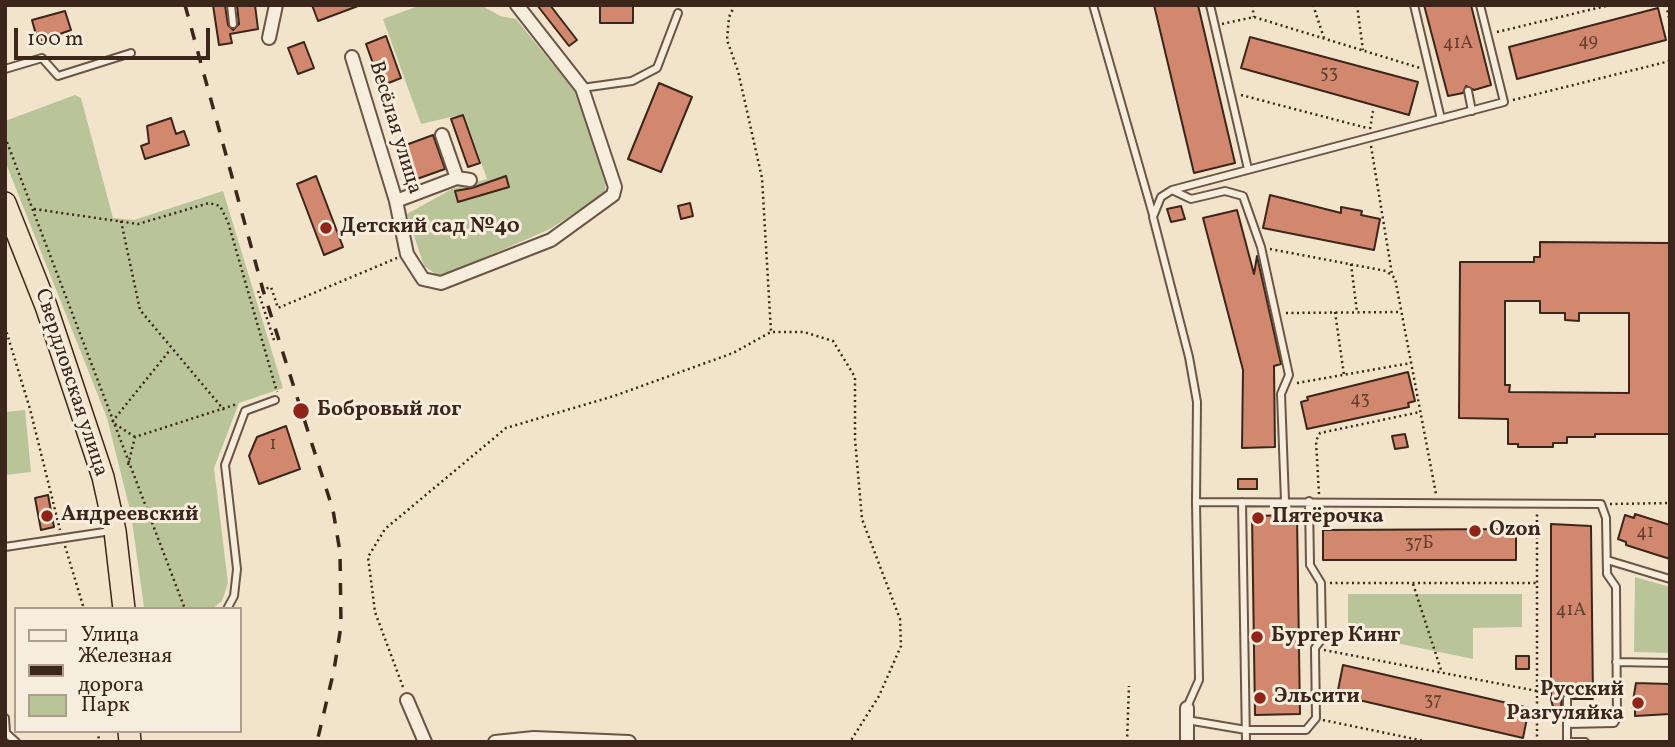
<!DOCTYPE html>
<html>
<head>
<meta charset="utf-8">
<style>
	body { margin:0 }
	#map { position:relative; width:1675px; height:747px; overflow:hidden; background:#f2e4cb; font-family:Vollkorn,serif }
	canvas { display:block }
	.frame { position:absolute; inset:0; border:7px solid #3c251a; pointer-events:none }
	.legend { position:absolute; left:14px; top:607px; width:228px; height:126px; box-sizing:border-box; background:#f7eddd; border:2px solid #ac9d8f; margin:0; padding:9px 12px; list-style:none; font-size:21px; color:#3c251a }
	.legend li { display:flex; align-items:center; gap:14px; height:35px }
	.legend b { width:35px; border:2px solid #ac9d8f }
	.scale { position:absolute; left:14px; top:28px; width:196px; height:32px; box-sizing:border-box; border:4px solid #3c251a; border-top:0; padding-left:9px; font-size:21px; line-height:24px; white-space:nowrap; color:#3c251a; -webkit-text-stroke:5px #f7eddd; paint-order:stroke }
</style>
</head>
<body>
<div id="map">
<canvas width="1675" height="747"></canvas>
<div class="frame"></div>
<ul class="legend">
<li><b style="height:9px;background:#f7eddd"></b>Улица</li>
<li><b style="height:9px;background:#3c251a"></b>Железная дорога</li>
<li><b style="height:19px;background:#b9c498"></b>Парк</li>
</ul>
<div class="scale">100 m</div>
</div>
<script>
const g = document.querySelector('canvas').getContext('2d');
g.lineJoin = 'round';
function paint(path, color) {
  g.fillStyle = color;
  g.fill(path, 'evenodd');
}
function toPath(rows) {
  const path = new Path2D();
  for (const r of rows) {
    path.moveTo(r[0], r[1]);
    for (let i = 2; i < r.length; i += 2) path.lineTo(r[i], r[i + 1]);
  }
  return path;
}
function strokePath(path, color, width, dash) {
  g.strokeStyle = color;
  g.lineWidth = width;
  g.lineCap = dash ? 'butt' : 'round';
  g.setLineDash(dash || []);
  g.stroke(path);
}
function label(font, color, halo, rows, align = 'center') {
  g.font = font + ' Vollkorn,serif';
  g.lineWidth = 6;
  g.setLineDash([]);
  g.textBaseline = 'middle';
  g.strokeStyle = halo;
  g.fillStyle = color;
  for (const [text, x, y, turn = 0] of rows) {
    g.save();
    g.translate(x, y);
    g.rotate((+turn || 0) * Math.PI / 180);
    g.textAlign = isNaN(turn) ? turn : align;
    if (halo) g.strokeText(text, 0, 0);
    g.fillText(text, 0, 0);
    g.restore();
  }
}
const green = toPath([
	[421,5,481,5,500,16,516,19,577,94,606,179,605,193,550,229,440,277,424,266,407,214,452,189,487,179,464,114,421,124,383,19],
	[75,95,81,98,113,218,134,220,223,191,283,388,239,403,214,468,228,583,222,601,212,609,144,607,131,514,107,418,5,161,5,121],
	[25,410,31,472,5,475,5,412],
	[1635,577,1670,587,1670,653,1634,652],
	[1348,594,1522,594,1522,627,1473,628,1473,659,1348,633]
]);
const building = toPath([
	[213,5,225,5,228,25,233,30,239,24,237,5,255,5,258,29,230,34,232,43,219,45,213,5],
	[312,5,358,5,358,6,318,21,312,5],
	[537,5,550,5,577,40,569,46,537,5],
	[600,5,633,5,633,23,600,23,600,5],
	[1154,5,1198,5,1235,163,1194,173,1154,5],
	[1424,5,1471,5,1491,85,1474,90,1466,86,1463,93,1448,96,1424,5],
	[1658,8,1666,40,1517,79,1509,47,1658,8],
	[65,11,71,30,38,42,32,20,65,11],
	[386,36,401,78,381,86,366,44,386,36],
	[1250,37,1418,82,1409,115,1241,68,1250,37],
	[304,42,314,68,298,74,288,48,304,42],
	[659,83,692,97,661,172,628,159,659,83],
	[463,115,480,163,468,167,451,119,463,115],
	[171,118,176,134,184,131,189,145,145,159,141,146,149,143,147,126,171,118],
	[433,135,445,169,414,180,403,146,433,135],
	[316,176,343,247,324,255,297,184,316,176],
	[506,176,509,187,458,202,455,191,472,188,506,176],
	[1270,195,1341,213,1341,207,1362,211,1361,215,1380,219,1374,250,1263,228,1270,195],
	[690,203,693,216,681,219,678,206,690,203],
	[1181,206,1185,219,1171,222,1167,209,1181,206],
	[1237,210,1254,274,1257,256,1281,364,1274,366,1275,447,1242,448,1243,370,1203,218,1237,210],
	[1540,242,1670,243,1670,434,1595,434,1595,437,1567,437,1567,443,1553,443,1553,447,1518,447,1518,444,1508,444,1508,419,1459,418,1460,262,1534,262,1534,257,1540,257,1540,242],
	[1505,301,1540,301,1540,313,1565,313,1565,320,1579,321,1579,313,1629,313,1629,393,1509,392,1510,385,1505,385,1505,301],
	[1408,372,1415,401,1408,403,1409,407,1307,429,1301,402,1308,400,1307,397,1408,372],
	[286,426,300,469,259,484,249,456,257,437,286,426],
	[1405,434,1408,447,1395,449,1392,436,1405,434],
	[1238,479,1257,479,1257,489,1238,489,1238,479],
	[48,495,54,527,41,530,35,498,48,495],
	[1635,514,1670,525,1670,559,1626,545,1626,542,1618,539,1625,515,1634,518,1635,514],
	[1297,515,1300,714,1255,715,1252,516,1297,515],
	[1551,524,1591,526,1593,699,1573,699,1566,693,1562,697,1561,707,1553,707,1551,699,1551,524],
	[1516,529,1516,560,1323,560,1323,530,1516,529],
	[1516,656,1529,656,1529,669,1516,669,1516,656],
	[1343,665,1529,708,1523,738,1337,695,1343,665],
	[1636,683,1670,684,1670,714,1635,716,1635,707,1632,707,1636,683]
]);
const path = toPath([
	[735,5,729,17,727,40,738,71,762,178,771,332],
	[1252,5,1254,17],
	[1313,5,1324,38],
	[1357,5,1363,50],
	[1666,5,1670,22],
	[1222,24,1254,17,1420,68],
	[1497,32,1610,5],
	[1241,95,1367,128],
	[1513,100,1670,61],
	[1370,129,1373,111],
	[5,137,185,609],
	[1371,146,1392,274],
	[34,209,138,224,209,203,220,206,228,222,277,392],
	[121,221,140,310,224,410],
	[1270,249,1386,271,1395,278,1436,494],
	[1351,264,1357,312],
	[1335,312,1344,375],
	[1286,313,1401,312],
	[5,327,30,409,60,530],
	[274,340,258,291,271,287,278,308,397,258],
	[1297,383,1411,363],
	[135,437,112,422,170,350],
	[128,465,135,437,237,404],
	[1319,494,1316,441,1320,433,1420,412],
	[1610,504,1670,503],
	[65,546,84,609],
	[1330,583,1537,583],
	[1413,584,1441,670],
	[1324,650,1537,691],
	[403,687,375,612,368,557,385,529,506,428,614,396,733,353,771,332,804,332,833,341,855,377,855,439,862,519,900,619,901,646,879,696,850,742],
	[1323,720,1429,742],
	[98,731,99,742],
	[1127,742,1129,686],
	[1537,742,1537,514]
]);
const lane = toPath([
	[231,5,233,24],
	[1093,5,1153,215],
	[1210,5,1248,169],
	[1414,5,1441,119],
	[1480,5,1504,102,1172,190,1161,197,1153,217,1189,357,1197,402,1196,502,1601,504,1606,518,1607,574,1616,587,1617,718,1614,723,1567,724],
	[5,69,42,58,58,76,131,53],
	[582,88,632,81,657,68,678,13],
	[1468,91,1472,111],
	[1172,190,1191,199,1225,191,1243,196,1261,247,1289,375,1281,394,1285,501],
	[1242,502,1246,742],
	[5,547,111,531],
	[1607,560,1670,579],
	[227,609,234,596,237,569,225,465,245,411,275,400],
	[1616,662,1670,663],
	[1567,699,1567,742,1585,742],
	[1187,707,1199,680,1196,502],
	[5,718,6,733,16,742],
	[1187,720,1246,730,1306,730,1316,718,1315,648,1322,639,1321,583,1310,565,1309,501]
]);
const street = toPath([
	[269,38,276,5],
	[352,57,396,201,407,254,423,279,441,283,551,240,613,195,615,187,582,88,517,5],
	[442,135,457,178],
	[396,201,457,178,470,180],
	[407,700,425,742],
	[495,742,534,738,629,742],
	[1187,742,1187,708]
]);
const highway = toPath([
	[5,203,46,306,103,477,115,531,124,609],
	[129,731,130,742]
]);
const rail = toPath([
	[185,5,263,290,333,510,340,552,341,626,334,670,317,742]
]);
const markers = [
	[326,228,7,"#8f2418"],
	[301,411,9,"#8f2418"],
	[47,516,7,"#8f2418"],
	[1258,518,7,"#8f2418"],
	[1475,531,7,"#8f2418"],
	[1257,637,7,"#8f2418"],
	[1260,698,7,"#8f2418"],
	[1638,703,7,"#8f2418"]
];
const numberNames = [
	["49",1588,43],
	["41А",1458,45],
	["53",1329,75],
	["43",1360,401],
	["1",273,446],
	["41",1645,534],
	["37Б",1419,545],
	["41А",1571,612],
	["37",1433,702]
];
const streetNames = [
	["Весёлая улица",394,128,73],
	["Свердловская улица",70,383,72]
];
const poiNames = [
	["Детский сад №40",340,228],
	["Бобровый лог",317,411],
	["Андреевский",61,516],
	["Пятёрочка",1272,518],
	["Ozon",1489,531],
	["Бургер Кинг",1271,637],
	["Русский",1624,691,"right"],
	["Разгуляйка",1624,715,"right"],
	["Эльсити",1274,698]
];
paint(green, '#b9c498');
paint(building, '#d2886e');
strokePath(building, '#3c251a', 2);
strokePath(lane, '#6a5546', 10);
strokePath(street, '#6a5546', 16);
strokePath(highway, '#3c251a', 24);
strokePath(path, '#3c251a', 2.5, [2, 3.5]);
strokePath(lane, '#f7eddd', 6);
strokePath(street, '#f7eddd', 12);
strokePath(highway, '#f2e4cb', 21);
strokePath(rail, '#3c251a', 3.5, [12, 12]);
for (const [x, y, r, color] of markers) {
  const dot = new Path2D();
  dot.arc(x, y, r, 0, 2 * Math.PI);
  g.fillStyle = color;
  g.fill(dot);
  strokePath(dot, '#f7eddd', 2.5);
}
label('18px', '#623e2f', null, numberNames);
label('21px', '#3c251a', '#f7eddd', streetNames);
label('bold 21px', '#3c251a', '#f7eddd', poiNames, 'left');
</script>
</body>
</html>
